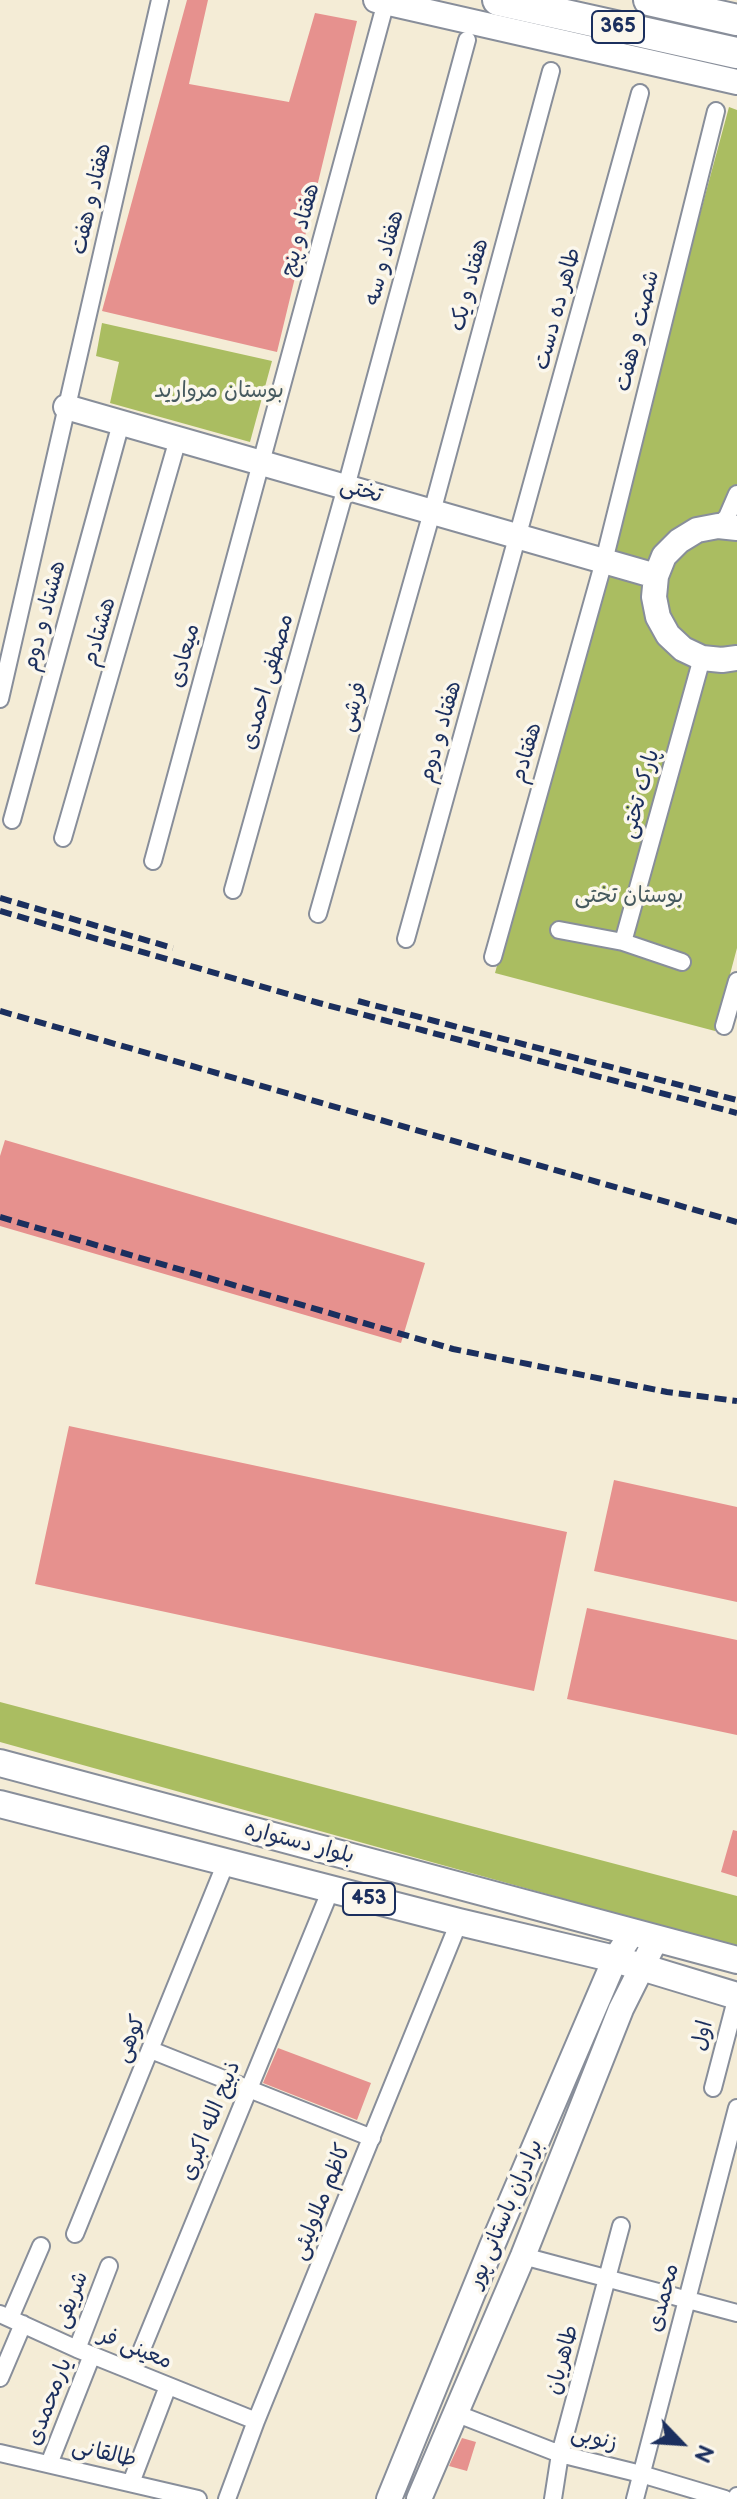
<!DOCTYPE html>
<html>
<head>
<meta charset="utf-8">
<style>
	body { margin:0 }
	#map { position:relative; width:737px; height:2499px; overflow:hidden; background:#f4ecd6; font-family:"Balsamiq Sans",sans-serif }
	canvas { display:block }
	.north { position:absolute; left:641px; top:2403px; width:80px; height:80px; -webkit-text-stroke:6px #fbf7ec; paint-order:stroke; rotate:115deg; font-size:22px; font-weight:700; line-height:32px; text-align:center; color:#1b2f5e }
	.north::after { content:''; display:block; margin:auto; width:28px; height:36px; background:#1b2f5e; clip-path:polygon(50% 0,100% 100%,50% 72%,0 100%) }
</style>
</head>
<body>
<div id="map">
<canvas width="737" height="2499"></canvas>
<div class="north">N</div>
</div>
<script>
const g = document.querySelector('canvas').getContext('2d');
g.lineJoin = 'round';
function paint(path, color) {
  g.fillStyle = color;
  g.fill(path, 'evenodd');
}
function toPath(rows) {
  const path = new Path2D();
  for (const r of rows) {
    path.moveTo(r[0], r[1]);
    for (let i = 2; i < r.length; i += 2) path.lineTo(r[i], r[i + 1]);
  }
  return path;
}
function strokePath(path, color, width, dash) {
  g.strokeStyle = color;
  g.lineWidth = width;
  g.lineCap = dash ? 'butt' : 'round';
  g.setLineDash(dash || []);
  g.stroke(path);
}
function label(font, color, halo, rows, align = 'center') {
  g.font = font + ' "Balsamiq Sans","Playpen Sans Arabic",sans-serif';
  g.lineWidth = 7;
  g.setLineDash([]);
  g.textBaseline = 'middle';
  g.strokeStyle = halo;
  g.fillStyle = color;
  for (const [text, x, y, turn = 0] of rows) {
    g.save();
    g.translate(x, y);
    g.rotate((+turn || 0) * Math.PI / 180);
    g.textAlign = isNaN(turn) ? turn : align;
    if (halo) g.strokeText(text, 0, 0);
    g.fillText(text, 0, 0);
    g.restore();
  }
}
const green = toPath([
	[729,107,737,110,737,948,715,1031,495,973],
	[102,323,272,361,250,442,110,403,119,362,96,356],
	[0,1702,737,1896,737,1947,0,1742]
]);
const building = toPath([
	[187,0,208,0,189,84,289,102,315,13,357,21,277,352,102,311],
	[5,1140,425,1263,401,1343,0,1226,0,1156],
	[69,1426,567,1532,534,1691,35,1584],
	[614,1480,737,1507,737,1602,594,1571],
	[587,1608,737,1640,737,1735,567,1699],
	[733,1830,737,1831,737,1877,721,1872],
	[278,2048,371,2083,357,2120,263,2083],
	[462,2438,476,2442,467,2471,449,2466]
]);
const street = toPath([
	[718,526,727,517,737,494],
	[0,699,160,0],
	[12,820,121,423],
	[63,838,178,439],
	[153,861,384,9],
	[233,890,346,487,467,40],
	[318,914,432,512,551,71],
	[559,930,623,942,682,962],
	[406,939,640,93],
	[623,942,702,658],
	[493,957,604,561,716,111],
	[724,1026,737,981],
	[151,2050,372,2138],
	[713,2088,737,1996],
	[75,2234,227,1860],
	[523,2256,737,2313],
	[0,2314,77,2349,256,2421],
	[10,2318,41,2246],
	[77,2349,109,2266],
	[133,2371,331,1889],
	[0,2378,23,2324],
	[455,2413,560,2454,641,2474,725,2499],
	[0,2453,198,2499],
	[49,2464,92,2355],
	[131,2483,168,2386],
	[227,2499,256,2421,459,1922],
	[553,2499,560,2454,621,2226],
	[635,2499,737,2108],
	[736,2499,737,2496]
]);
const secondary = toPath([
	[376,0,737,82],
	[66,407,656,576],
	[737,528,718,526,697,530,679,541,664,556,656,576,654,597,658,617,668,635,683,649,702,658,722,660,737,658],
	[389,2499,492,2246,615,1959,632,1933],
	[419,2499,523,2256,621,2009,656,1939]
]);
const primary = toPath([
	[0,1763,737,1960],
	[0,1804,459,1922,615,1959,737,1996]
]);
const highway = toPath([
	[498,0,737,53],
	[649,0,737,20]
]);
const rail = toPath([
	[0,898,173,948],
	[0,911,319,1003,737,1113],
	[358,1001,737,1100],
	[0,1011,737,1222],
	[0,1217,453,1349,667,1392,737,1401]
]);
const shields = [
	[618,27,52],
	[369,1899,52]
];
const shieldNames = [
	["365",618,27],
	["453",369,1899]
];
const streetNames = [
	["هفتاد و هفت",92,199,-77],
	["هفتاد و پنج",301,230,-75],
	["هفتاد و سه",385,258,-75],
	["هفتاد و یک",470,285,-75],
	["طاهر ده دست",558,309,-75],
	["شصت و هفت",638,331,-76],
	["تختی",361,491,16],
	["هشتاد و دوم",45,616,-75],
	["هشتادم",100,632,-74],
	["میعادی",185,656,-75],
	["مصطفی احمدی",268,682,-74],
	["فرشی",354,707,-74],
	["هفتاد و دوم",441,732,-74],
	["هفتادم",527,753,-74],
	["پارک تختی",641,794,-74],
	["بلوار دستواره",299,1843,15],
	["اول",703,2036,-76],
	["کوهی",131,2039,-68],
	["ذبیح الله اکبری",211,2121,-68],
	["کاظم ملاولیئی",322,2202,-68],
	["برادران باستانی پور",506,2214,-67],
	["محمدی",664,2298,-75],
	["شریفی",72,2300,-69],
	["معینی فر",135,2349,22],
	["طاهریان",563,2360,-75],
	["یارمحمدی",50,2402,-69],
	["زنوبی",594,2439,14],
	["طالقانی",104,2454,13]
];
const parkNames = [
	["بوستان مروارید",219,391],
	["بوستان تختی",629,896]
];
paint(green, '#aabd61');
paint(building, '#e6918e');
strokePath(street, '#888e9a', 20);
strokePath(secondary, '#888e9a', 28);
strokePath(primary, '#888e9a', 30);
strokePath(highway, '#888e9a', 34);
strokePath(street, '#fff', 16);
strokePath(secondary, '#fff', 24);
strokePath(primary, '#fff', 26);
strokePath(highway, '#fff', 30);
strokePath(rail, '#1b2f5e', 6, [12, 6]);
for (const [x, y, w] of shields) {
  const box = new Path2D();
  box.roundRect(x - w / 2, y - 16, w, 32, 6);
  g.fillStyle = '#fbf7ec';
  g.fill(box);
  strokePath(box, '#1b2f5e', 2);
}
label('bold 20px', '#1b2f5e', null, shieldNames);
label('22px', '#1b2f5e', '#fbf7ec', streetNames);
label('22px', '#465a5f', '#fbf7ec', parkNames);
</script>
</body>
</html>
